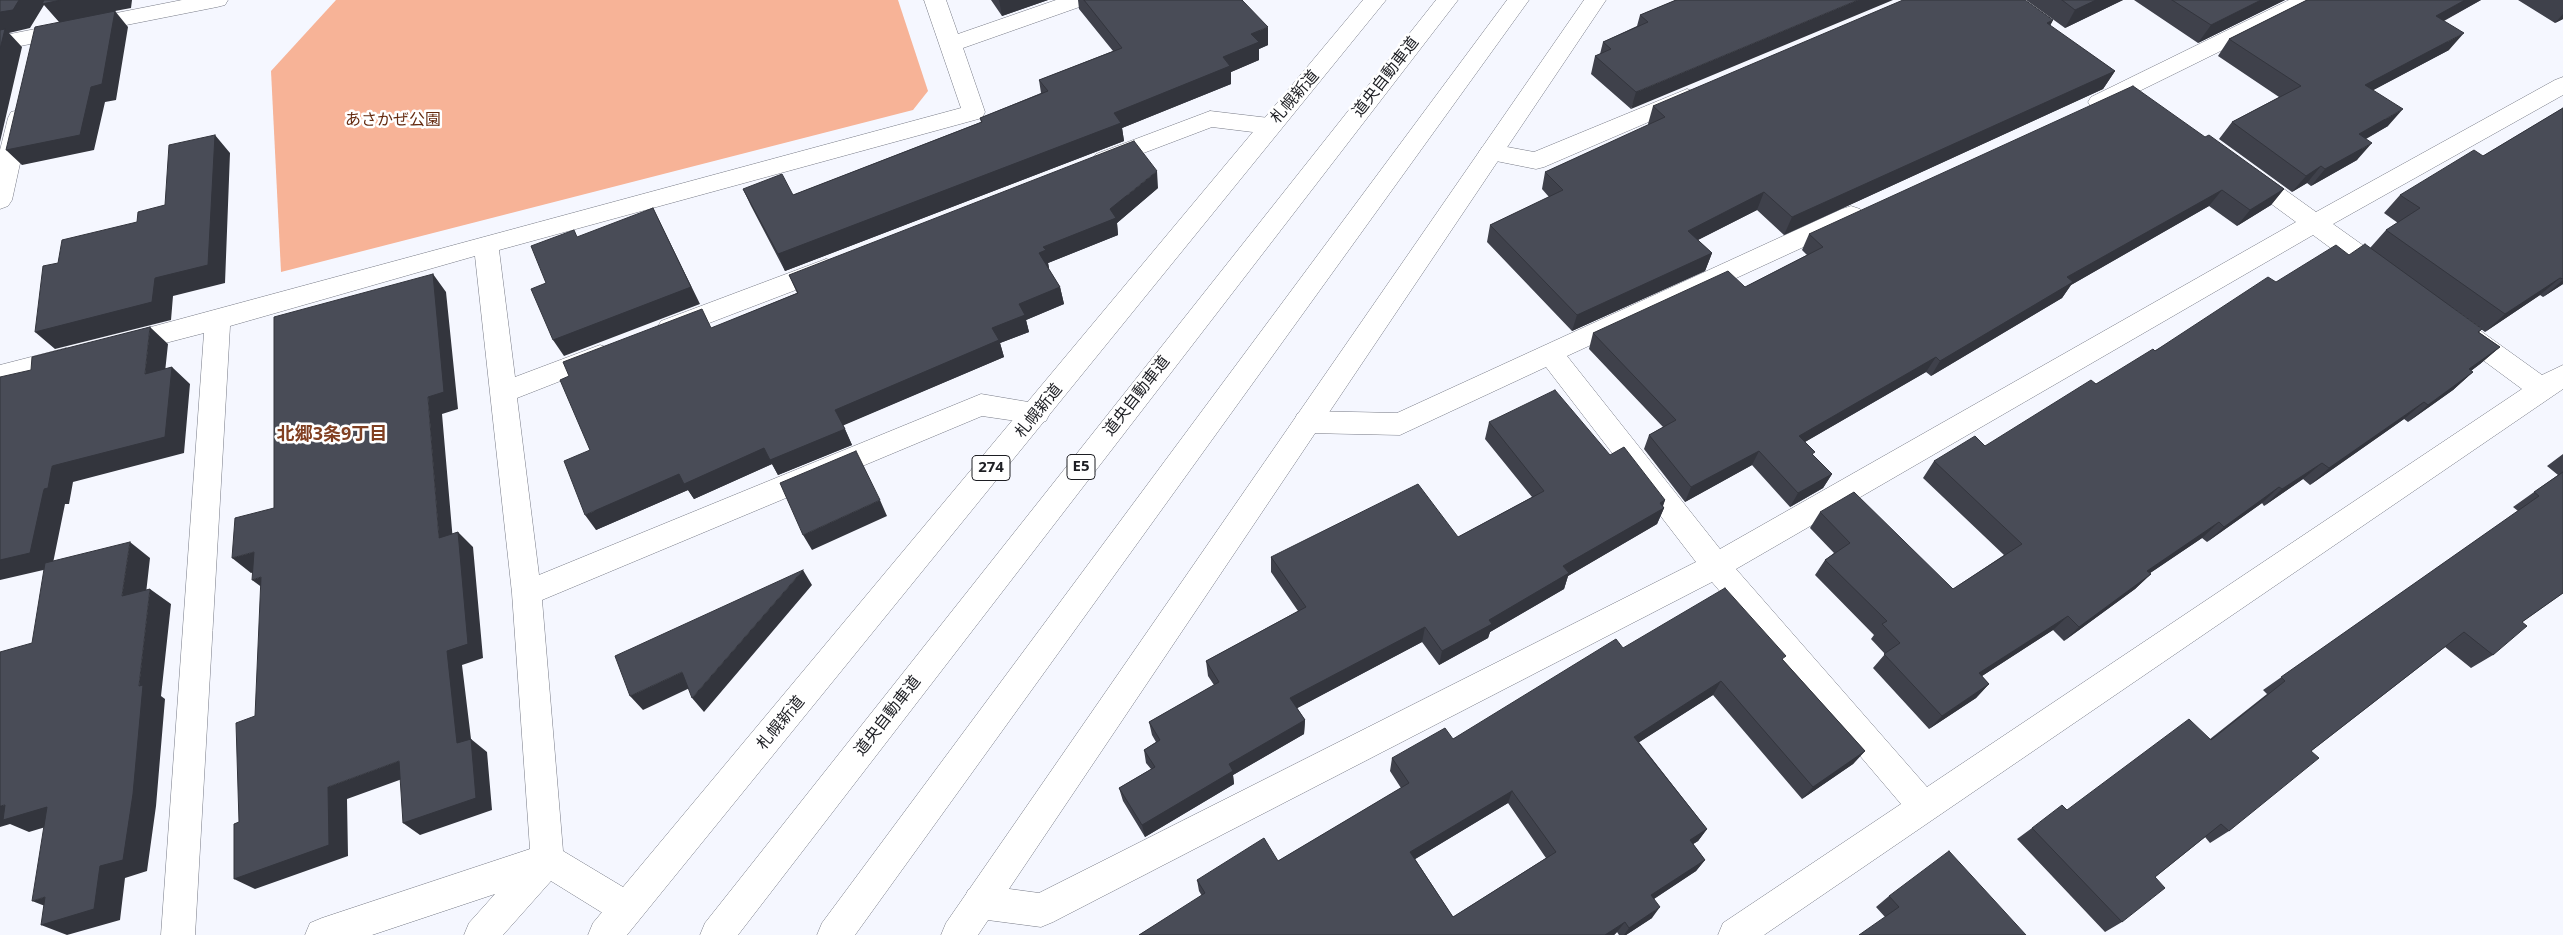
<!DOCTYPE html>
<html>
<head>
<meta charset="utf-8">
<style>
	body { margin:0 }
	canvas { display:block; background:#f5f7ff }
</style>
</head>
<body>
<canvas width="2563" height="935"></canvas>
<script>
const g = document.querySelector('canvas').getContext('2d');
g.lineJoin = 'round';
function paint(path, color) {
  g.fillStyle = color;
  g.fill(path, 'evenodd');
}
function toPath(rows) {
  const path = new Path2D();
  for (const r of rows) {
    path.moveTo(r[0], r[1]);
    for (let i = 2; i < r.length; i += 2) path.lineTo(r[i], r[i + 1]);
  }
  return path;
}
function strokePath(path, color, width, dash) {
  g.strokeStyle = color;
  g.lineWidth = width;
  g.lineCap = dash ? 'butt' : 'round';
  g.setLineDash(dash || []);
  g.stroke(path);
}
function label(font, color, halo, rows, align = 'center') {
  g.font = font + ' "Noto Sans","Noto Sans JP",sans-serif';
  g.lineWidth = 5;
  g.setLineDash([]);
  g.textBaseline = 'middle';
  g.strokeStyle = halo;
  g.fillStyle = color;
  for (const [text, x, y, turn = 0] of rows) {
    g.save();
    g.translate(x, y);
    g.rotate((+turn || 0) * Math.PI / 180);
    g.textAlign = isNaN(turn) ? turn : align;
    if (halo) g.strokeText(text, 0, 0);
    g.fillText(text, 0, 0);
    g.restore();
  }
}
const green = toPath([
	[336,0,898,0,928,91,913,110,281,272,271,71]
]);
const street = toPath([
	[182,0,228,0,225,5,217,7,0,50,0,36,182,0],
	[924,0,946,0,958,34,1056,0,1088,0,1085,5,963,48,985,112,982,118,499,250,515,377,600,345,609,348,613,355,609,362,517,398,539,575,981,394,1046,405,1050,413,1046,421,1037,424,982,416,542,600,563,851,638,896,643,908,638,920,626,925,614,920,551,881,503,935,464,935,469,923,495,894,372,935,305,935,310,923,322,918,530,849,512,593,475,256,230,326,195,935,161,935,204,333,123,354,114,351,110,344,114,337,961,108,924,0],
	[2289,0,2317,0,2314,5,2107,107,2099,110,2091,107,2088,102,2091,97,2289,0],
	[2563,77,2563,95,2333,224,2392,266,2395,273,2392,280,2383,282,2374,280,2313,235,1736,569,1927,787,2522,389,2453,338,2449,331,2453,324,2462,321,2471,324,2542,375,2563,365,2563,389,1764,935,1718,935,1723,923,1901,804,1712,582,1053,922,1041,927,980,919,968,914,963,902,968,890,980,885,1039,893,1696,562,1546,367,1400,435,1307,433,1297,430,1294,422,1297,414,1307,411,1397,413,1842,209,1851,206,1860,209,1863,215,1860,221,1567,356,1720,549,2296,222,2240,181,2236,175,2240,169,2248,167,2256,169,2316,212,2555,80,2563,77],
	[1687,89,1695,92,1698,97,1695,102,1544,167,1536,169,1491,160,1483,158,1479,152,1483,146,1491,144,1534,152,1687,89],
	[19,110,27,112,30,118,12,200,8,206,0,209,0,150,8,118,11,112,19,110],
	[1210,111,1269,118,1277,120,1280,126,1277,132,1269,134,1212,127,1104,168,1096,166,1092,160,1096,154,1210,111],
	[826,259,835,261,838,268,835,275,670,338,661,335,657,328,661,321,826,259],
	[66,348,75,351,79,358,75,365,0,385,0,365,66,348]
]);
const highway = toPath([
	[1363,0,1386,0,627,935,588,935,593,923,1363,0],
	[1436,0,1458,0,738,935,700,935,705,923,1436,0],
	[1507,0,1529,0,855,935,817,935,822,923,1507,0],
	[1584,0,1606,0,978,935,941,935,946,923,1584,0]
]);
const wall = toPath([
	[991,0,1048,0,1002,16],
	[1078,0,1242,0,1268,45,1259,49,1259,60,1231,72,1231,84,1122,128,1124,141,785,271,751,206,743,189,793,195,981,122,980,118,1041,93,1039,80,1113,51,1079,9],
	[1676,0,1631,109,1591,74,1595,56,1600,54,1603,42,1637,26,1640,15],
	[2026,0,2123,0,2065,28],
	[2134,0,2285,0,2198,43],
	[2307,0,2481,0,2444,21,2449,50,2373,90,2388,126,2366,139,2357,160,2311,186,2307,183,2292,192,2219,139,2232,122,2279,97,2218,56,2229,39],
	[2518,0,2563,0,2563,19,2555,23],
	[2053,20,2050,26,2115,71,2103,89,1784,235,1757,210,1698,240,1712,253,1705,271,1572,331,1487,242,1490,225,1549,197,1542,189,1545,172,1649,125,1648,124,1653,106],
	[2563,108,2563,284,2543,297,2540,295,2485,332,2446,303,2482,329,2479,332,2500,347,2480,364,2471,371,2473,372,2453,390,2408,422,2404,419,2310,485,2303,479,2264,506,2262,503,2207,542,2202,538,2150,573,2151,574,2135,589,2064,641,2053,630,1982,676,1989,684,1976,698,1929,729,1873,668,1885,654,1871,639,1874,635,1815,575,1825,560,1834,553,1810,528,1820,512,1953,589,2004,555,1923,478,1934,461,1985,446,2096,384,2276,282,2370,248,2386,230,2398,223,2384,213,2400,195,2483,156],
	[2205,137,2284,189,2271,205,2237,226,2209,206,2071,285,2062,298,1931,376,1926,372,1805,442,1813,456,1832,474,1823,488,1790,507,1752,465,1685,502,1644,449,1649,435,1663,427,1589,349,1593,333,1745,287,1807,255,1802,250,1809,234],
	[1158,188,1117,223,1118,235,1048,263,1049,268,1048,268,1060,287,1064,304,1026,320,1029,332,1000,343,1004,357,843,425,852,445,778,475,772,464,694,499,688,490,596,530,590,450,712,328,797,293,789,275],
	[1489,422,1610,455,1665,500,1663,506,1664,508,1657,524,1568,576,1564,589,1490,632,1488,638,1439,665,1422,642,1297,708,1305,720,1304,734,1233,775,1234,784,1145,837,1123,801,1119,788,1151,769,1146,763,1144,750,1156,742,1152,735,1149,722,1214,685,1208,676,1206,661,1298,611,1271,572,1271,557,1458,537,1532,497,1485,439],
	[2563,454,2563,593,2522,622,2493,655,2471,668,2445,647,2311,751,2229,831,2210,843,2205,837,2155,877,2122,922,2105,932,2017,839,2032,828,2210,739,2267,694,2263,690,2518,511,2513,507,2558,475,2547,466],
	[1623,648,1783,660,1865,751,1853,764,1802,799,1713,695,1639,742,1707,829,1698,841,1693,844,1705,860,1696,871,1654,899,1652,918,1626,935,1619,935,1617,932,1614,935,1139,935,1202,896,1199,891,1197,880,1278,861,1401,788,1390,771,1392,758,1453,739],
	[1508,803,1546,858,1453,917,1415,859],
	[1889,896,2026,935,1885,917,1876,907]
]);
const shadedWall = toPath([
	[19,0,132,0,131,8,115,11,128,27,116,100,105,102,94,150,22,165,6,150,59,22,44,5,30,28,9,33,22,47,0,142,0,12],
	[999,0,1048,0,1002,16],
	[1858,0,1893,0,1631,109,1636,92],
	[2096,0,2123,0,2065,28,2075,10],
	[2261,0,2285,0,2198,43,2211,25],
	[2465,0,2481,0,2421,33,2436,16],
	[2563,14,2563,19,2555,23],
	[2053,20,2043,38,2047,23],
	[1268,27,1268,45,1259,49,1259,60,1231,72,1231,84,1122,128,1124,141,785,271,778,254,1114,113,1251,34],
	[2464,33,2449,50,2351,102,2365,85],
	[2115,71,2103,89,1784,235,1792,217],
	[2403,109,2388,126,2344,151,2359,134],
	[215,135,230,153,225,283,173,296,171,320,55,349,35,332,155,278],
	[2372,143,2357,160,2311,186,2325,169],
	[2321,166,2307,183,2292,192,2306,176],
	[1157,171,1158,188,1117,223,1118,235,1048,263,1049,268,1042,270,1039,253,1043,247,1110,209],
	[2284,189,2271,205,2237,226,2250,210],
	[2222,190,2209,206,2071,285,2062,298,1931,376,1940,361,2067,277],
	[1764,192,1757,210,1682,248,1688,231],
	[653,208,700,304,564,356,553,340],
	[1712,253,1705,271,1572,331,1577,315],
	[433,274,446,292,458,409,442,414,454,553,439,538,428,397],
	[2560,278,2540,295,2485,332,2505,314],
	[2563,280,2563,284,2543,297],
	[1060,287,1064,304,1026,320,1029,332,1000,343,1004,357,842,426,835,410,992,328,1019,304],
	[150,327,168,344,163,391,145,374],
	[2500,347,2480,364,2449,387,2469,369],
	[1936,357,1926,372,1791,450,1799,436],
	[172,367,190,384,184,453,73,482,69,504,65,504,52,568,0,580,0,560,44,489,52,466],
	[2473,372,2453,390,2408,422,2428,405],
	[2424,402,2404,419,2310,485,2329,468],
	[845,429,852,445,778,475,772,464,694,499,688,490,596,530,585,515,679,474,764,448],
	[1759,451,1752,465,1685,502,1691,487],
	[2322,463,2303,479,2264,506,2282,489],
	[1832,474,1823,488,1790,507,1798,493],
	[2279,487,2262,503,2207,542,2224,527],
	[880,500,887,516,812,550,803,535],
	[1665,500,1661,510,1664,508,1657,524,1568,576,1564,589,1490,632,1488,638,1439,665,1442,651,1489,620,1563,566],
	[2219,522,2202,538,2131,586,2147,571],
	[458,532,473,547,483,658,462,665,471,739,487,752,492,810,420,835,403,823,447,651],
	[130,542,150,558,144,611,122,596],
	[254,552,272,567,251,573,232,558],
	[803,570,812,585,704,712,692,698],
	[2151,574,2135,589,2064,641,2079,627],
	[261,577,271,594,252,580],
	[150,589,171,604,161,696,165,699,156,806,147,871,125,878,120,920,67,935,41,925,139,686],
	[2068,616,2053,630,1965,687,1979,673],
	[1425,627,1422,642,1290,712,1290,698],
	[682,672,694,686,643,710,630,696],
	[1721,681,1713,695,1627,750,1634,737],
	[1989,684,1976,698,1929,729,1942,716],
	[1305,720,1304,734,1233,775,1234,784,1145,837,1142,825,1229,764],
	[1865,751,1853,764,1802,799,1813,787],
	[399,761,416,774,347,799,348,856,255,889,234,879,328,787],
	[1512,791,1508,803,1407,864,1410,852],
	[5,805,47,807,72,819,29,832,10,824,0,827,0,806],
	[1707,829,1698,841,1681,852,1690,840],
	[1705,860,1696,871,1643,906,1651,895],
	[45,897,58,911,32,901],
	[1660,907,1652,918,1626,935,1624,935,1629,928],
	[1625,922,1617,932,1614,935,1605,935]
]);
const building = toPath([
	[0,0,19,0,13,10,0,12,0,0],
	[44,0,61,0,42,4,44,0],
	[1084,0,1242,0,1268,27,1251,34,1259,42,1223,57,1230,66,1114,113,1121,123,778,254,743,189,782,174,793,195,982,122,980,118,1048,91,1039,80,1122,48,1084,0],
	[1676,0,1858,0,1636,92,1595,56,1611,49,1603,42,1648,22,1640,15,1676,0],
	[1903,0,2025,0,2053,20,2047,23,2115,71,1792,217,1764,192,1688,231,1712,253,1577,315,1490,225,1563,190,1545,172,1665,117,1653,106,1903,0],
	[2062,0,2096,0,2075,10,2062,0],
	[2172,0,2261,0,2211,25,2172,0],
	[2307,0,2465,0,2436,16,2464,33,2365,85,2403,109,2359,134,2372,143,2325,169,2321,166,2306,176,2232,122,2301,86,2229,39,2307,0],
	[115,11,102,84,91,87,80,135,6,150,35,27,115,11],
	[5,29,0,49,0,30,5,29],
	[2133,86,2205,137,2209,135,2284,189,2250,210,2222,190,2067,277,2073,282,1940,361,1936,357,1799,436,1815,452,1812,454,1832,474,1798,493,1759,451,1691,487,1649,435,1676,420,1593,333,1728,271,1745,287,1823,247,1809,234,2133,86],
	[2563,108,2563,279,2560,278,2505,314,2386,230,2420,208,2400,195,2474,150,2483,156,2563,108],
	[215,135,208,265,155,278,152,302,35,332,43,266,58,263,62,240,137,222,138,212,165,205,169,145,215,135],
	[1134,141,1157,171,1110,209,1116,218,1043,247,1046,250,1039,253,1060,287,1019,304,1025,315,992,328,999,340,835,410,845,429,770,460,764,448,684,484,679,474,585,515,564,461,590,450,560,380,569,376,563,362,702,309,711,328,798,293,789,275,1134,141],
	[653,208,691,287,553,340,531,289,546,283,531,246,574,230,577,237,653,208],
	[2365,244,2482,329,2478,332,2500,347,2469,369,2473,372,2428,405,2424,402,2329,468,2322,463,2282,489,2279,487,2224,527,2219,522,2147,571,2151,574,2079,627,2068,616,1979,673,1989,684,1942,716,1884,654,1900,643,1882,624,1887,621,1825,560,1850,543,1820,512,1854,492,1953,589,2022,544,1934,461,1975,436,1985,446,2091,380,2096,384,2153,349,2155,351,2268,277,2276,282,2336,245,2349,255,2365,244],
	[433,274,444,392,428,397,439,538,458,532,468,644,447,651,457,743,471,739,476,798,403,823,399,761,328,787,329,845,234,879,234,824,239,822,236,723,255,716,261,577,252,580,254,552,232,558,235,518,274,508,274,317,433,274],
	[150,327,145,374,172,367,165,437,52,466,48,488,44,489,30,553,0,560,0,377,31,370,32,357,150,327],
	[1555,390,1610,455,1624,447,1665,500,1660,503,1664,508,1563,566,1569,573,1489,620,1492,624,1442,651,1425,627,1290,698,1305,720,1229,764,1233,771,1142,825,1119,788,1155,767,1144,750,1160,740,1149,722,1219,682,1206,661,1306,607,1271,557,1418,484,1458,537,1544,491,1489,422,1555,390],
	[856,451,880,500,803,535,780,483,856,451],
	[2563,472,2563,593,2522,622,2527,626,2493,655,2464,632,2311,751,2319,758,2229,831,2221,824,2155,877,2165,888,2122,922,2032,828,2062,805,2067,810,2189,719,2211,740,2285,681,2281,677,2539,496,2534,492,2563,472],
	[130,542,122,596,150,589,139,686,143,685,133,794,123,860,100,866,94,909,41,925,45,897,32,901,47,807,3,820,5,805,0,806,0,652,32,643,45,563,130,542],
	[803,570,692,698,682,672,630,696,615,656,803,570],
	[1725,588,1786,656,1782,659,1865,751,1813,787,1721,681,1634,737,1707,829,1690,840,1705,860,1651,895,1660,907,1629,928,1625,922,1605,935,1139,935,1205,893,1197,880,1264,838,1278,861,1409,783,1392,758,1445,728,1453,739,1616,639,1623,648,1725,588],
	[1512,791,1556,852,1453,917,1410,852,1512,791],
	[1949,851,2026,935,1859,935,1899,907,1889,896,1949,851]
]);
const shields = [
	[1081,467,28],
	[991,468,38]
];
const shieldNames = [
	["E5",1081,467],
	["274",991,468]
];
const streetNames = [
	["道央自動車道",1386,77,-52],
	["札幌新道",1295,97,-49],
	["道央自動車道",1137,396,-52],
	["札幌新道",1039,411,-51],
	["道央自動車道",888,716,-52],
	["札幌新道",781,723,-50]
];
const parkNames = [
	["あさかぜ公園",393,120]
];
const neighbourhoodNames = [
	["北郷3条9丁目",332,435]
];
paint(green, '#f7b397');
strokePath(street, '#777a86', 1);
strokePath(highway, '#777a86', 1);
paint(street, '#fff');
paint(highway, '#fff');
paint(wall, '#3f414b');
paint(shadedWall, '#33353d');
paint(building, '#494c57');
strokePath(building, '#33353d', 1);
for (const [x, y, w] of shields) {
  const box = new Path2D();
  box.roundRect(x - w / 2, y - 12.5, w, 25, 4);
  g.fillStyle = '#fff';
  g.fill(box);
  strokePath(box, '#1d1e23', 1);
}
label('bold 15px', '#1d1e23', null, shieldNames);
label('16px', '#1d1e23', '#fff', streetNames);
label('16px', '#652b10', '#fff', parkNames);
label('bold 18px', '#803f21', '#fff', neighbourhoodNames);
</script>
</body>
</html>
